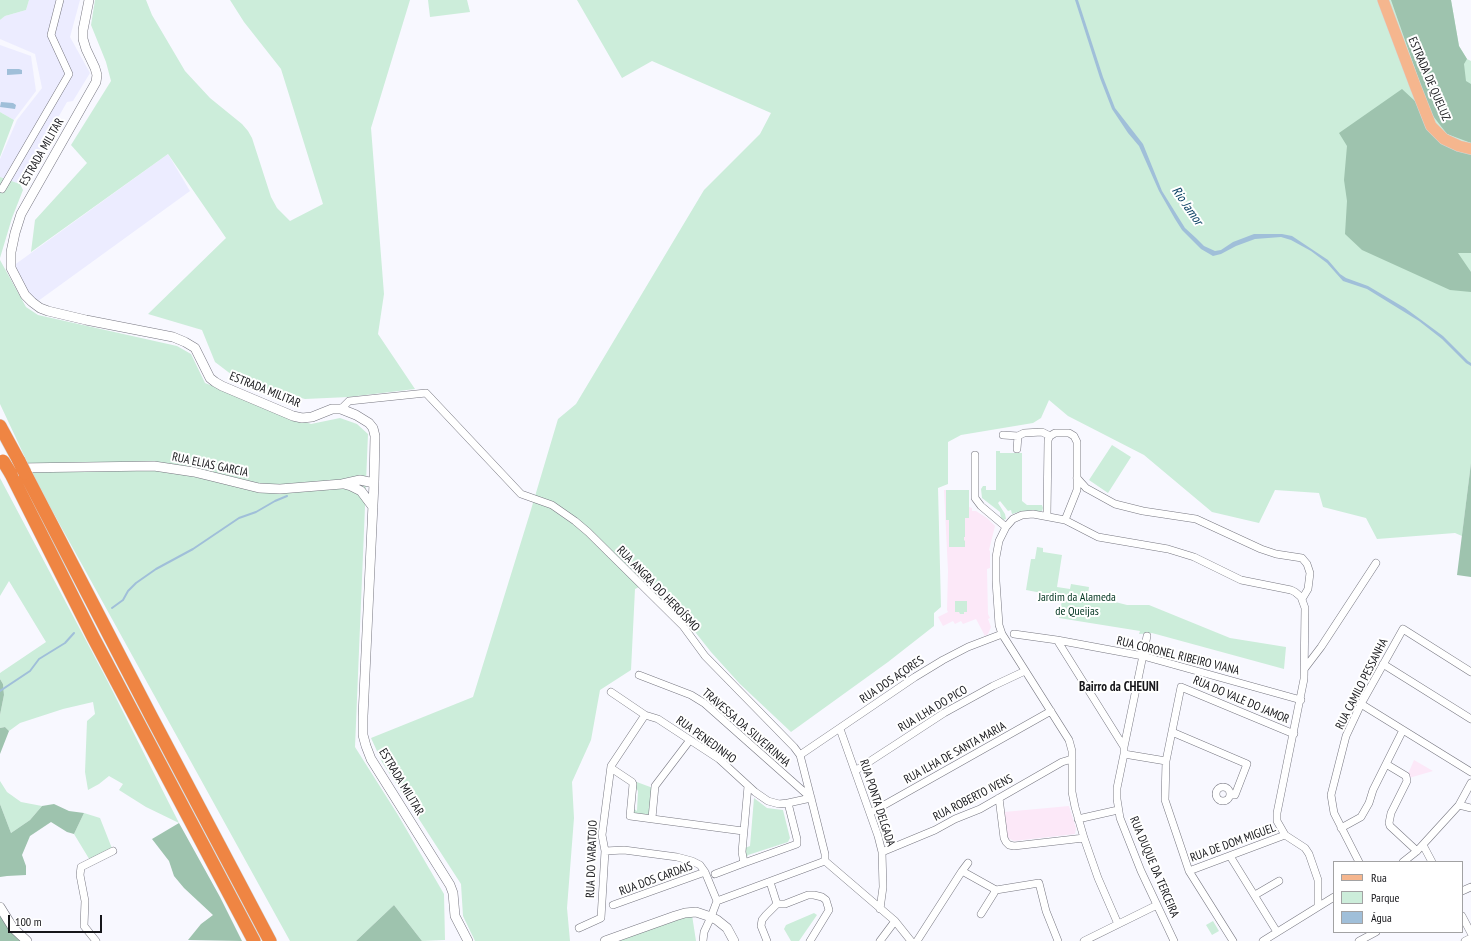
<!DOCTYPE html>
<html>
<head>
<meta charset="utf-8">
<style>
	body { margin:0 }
	#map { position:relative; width:1471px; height:941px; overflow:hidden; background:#f8f8ff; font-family:"PT Sans Narrow",sans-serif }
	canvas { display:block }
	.legend { position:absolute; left:1333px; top:861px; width:130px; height:72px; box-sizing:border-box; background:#fff; border:1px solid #a2a2a3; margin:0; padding:5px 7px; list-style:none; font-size:12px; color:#16161a }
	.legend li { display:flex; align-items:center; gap:8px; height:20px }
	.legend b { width:20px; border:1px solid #a2a2a3 }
	.scale { position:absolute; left:8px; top:915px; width:94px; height:18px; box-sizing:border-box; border:2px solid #16161a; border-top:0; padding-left:5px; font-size:12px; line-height:14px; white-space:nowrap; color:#16161a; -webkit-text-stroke:3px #fff; paint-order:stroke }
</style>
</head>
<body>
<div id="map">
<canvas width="1471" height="941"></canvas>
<ul class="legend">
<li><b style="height:5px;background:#f5b68e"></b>Rua</li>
<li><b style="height:11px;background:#ccedda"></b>Parque</li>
<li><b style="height:11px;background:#a0bfd9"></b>Água</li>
</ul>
<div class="scale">100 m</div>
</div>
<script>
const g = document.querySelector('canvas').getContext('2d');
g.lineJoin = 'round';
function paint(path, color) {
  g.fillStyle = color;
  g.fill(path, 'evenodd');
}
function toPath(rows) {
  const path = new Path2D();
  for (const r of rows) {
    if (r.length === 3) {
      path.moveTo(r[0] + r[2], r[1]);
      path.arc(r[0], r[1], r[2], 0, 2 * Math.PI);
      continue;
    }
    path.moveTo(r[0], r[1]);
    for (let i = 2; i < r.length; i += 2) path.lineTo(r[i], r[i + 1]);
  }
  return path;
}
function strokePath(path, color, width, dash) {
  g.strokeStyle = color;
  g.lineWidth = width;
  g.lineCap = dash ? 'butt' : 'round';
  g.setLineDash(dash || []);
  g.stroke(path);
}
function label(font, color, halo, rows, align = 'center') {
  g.font = font + ' "PT Sans Narrow",sans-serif';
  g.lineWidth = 4;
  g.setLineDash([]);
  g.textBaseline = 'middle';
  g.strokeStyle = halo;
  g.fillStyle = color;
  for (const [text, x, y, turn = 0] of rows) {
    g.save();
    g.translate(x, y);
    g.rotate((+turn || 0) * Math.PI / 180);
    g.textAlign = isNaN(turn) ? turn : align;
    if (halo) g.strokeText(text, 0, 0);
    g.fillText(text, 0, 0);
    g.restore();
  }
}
const built = toPath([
	[29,0,80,0,70,37,90,73,73,101,67,102,20,184,0,177,0,159,17,120,42,88,35,54,0,39,0,20,5,16,26,10],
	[0,45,31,56,36,91,14,120,0,112],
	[168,154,190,191,34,304,13,266]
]);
const education = toPath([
	[944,490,969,490,969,507,972,508,972,511,976,511,987,518,995,526,989,550,990,551,990,568,987,569,988,614,990,618,988,619,991,627,988,634,985,636,976,619,963,624,961,621,955,624,953,621,943,626,938,617,948,612,947,610,948,571],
	[1414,760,1433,771,1409,778,1408,774],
	[1069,806,1076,828,1075,834,1014,841,1008,838,1006,834,1004,812]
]);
const green = toPath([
	[0,0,29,0,26,10,5,16,0,20],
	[95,0,146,0,152,15,185,71,210,98,242,124,248,131,252,138,271,197,277,208,290,221,323,204,281,69,244,22,230,0,410,0,371,128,384,294,378,334,415,389,349,397,305,399,240,381,215,362,202,330,148,314,226,238,168,154,31,252,35,220,87,163,71,145,111,81,106,62,91,25],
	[428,0,467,0,470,12,430,17],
	[577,0,1451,0,1459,46,1467,59,1471,61,1471,463,1462,536,1455,533,1377,539,1366,518,1323,507,1319,493,1275,490,1259,523,1212,512,1144,455,1068,416,1049,400,1041,418,1033,423,961,435,948,442,948,484,938,488,941,607,934,613,934,626,888,662,791,732,740,684,711,652,688,623,645,584,635,589,631,670,600,690,591,740,572,782,574,818,567,908,570,941,475,941,463,916,461,884,382,762,371,738,473,697,530,513,558,419,576,404,704,190,760,134,771,113,652,61,622,78],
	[0,112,14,120,0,157],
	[0,177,20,184,23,190,12,218,0,258],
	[0,260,26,307,38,315,177,346,191,354,205,383,311,424,340,418,357,424,368,434,355,747,398,815,444,894,445,940,422,941,394,905,356,941,290,941,38,485,0,404],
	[1112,445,1131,457,1108,493,1089,480],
	[996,451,1000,451,1000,453,1022,453,1022,501,1027,505,1042,505,1043,508,1042,511,1022,511,1012,514,1011,510,1008,511,1000,501,998,503,1005,514,1006,519,1003,520,1001,519,1000,512,982,498,981,489,983,486,986,486,986,490,996,490],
	[0,478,108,682,179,823,146,807,119,790,123,784,109,776,99,784,88,790,85,772,87,721,95,714,93,702,63,709,20,723,9,731,5,727,0,728,0,715,4,695,3,684,0,679,0,673,46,642,9,581,0,596],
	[946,490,969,490,969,518,965,518,965,537,964,537,964,540,965,541,965,547,949,547,949,520,946,520],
	[1037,547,1043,548,1043,552,1062,555,1057,587,1070,589,1071,584,1089,587,1088,595,1127,605,1149,605,1230,638,1286,647,1284,669,1152,633,1139,634,1140,631,1059,618,1062,600,1058,596,1026,590,1031,559,1035,559],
	[955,601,967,601,967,612,964,612,964,614,960,614,959,612,955,612],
	[0,781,7,792,21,802,42,806,30,820,11,833,0,804],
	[634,781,653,788,649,815,634,814,633,812,633,808,637,811,638,791,635,786],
	[754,798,767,808,783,810,790,838,788,842,748,855,747,857,745,855,745,848,750,846],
	[84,813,100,818,113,851,91,862,74,834],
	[814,913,817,915,799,941,791,941,784,929,786,925],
	[692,915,696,941,616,941],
	[1213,921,1219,931,1212,935,1206,925]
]);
const forest = toPath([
	[1391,0,1451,0,1459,46,1467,59,1464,64,1466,81,1471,84,1471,143,1447,134,1430,112],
	[1402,89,1416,102,1432,133,1471,154,1471,253,1458,253,1471,272,1471,292,1450,290,1362,250,1345,234,1347,201,1344,180,1347,146,1339,133],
	[1471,463,1471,577,1457,575],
	[0,679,3,684,4,695,0,715],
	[5,727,9,731,0,754,0,728],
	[0,804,11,833,30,820,42,806,54,804,69,811,84,813,74,834,67,832,51,822,30,836,22,855,26,866,26,875,7,876,0,877],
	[179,823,220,897,242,941,188,940,201,924,213,915,184,888,174,876,169,861,152,839],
	[394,905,422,941,356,941],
	[0,907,27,941,0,941]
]);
const water = toPath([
	[1075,0,1078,0,1103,77,1115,108,1143,144,1162,191,1185,228,1196,238,1204,246,1215,251,1221,250,1233,242,1254,234,1282,234,1292,236,1328,260,1340,274,1346,278,1368,286,1405,308,1443,336,1468,361,1471,363,1471,366,1466,363,1442,339,1419,321,1367,289,1343,281,1327,263,1311,251,1291,240,1281,237,1255,239,1236,246,1221,254,1213,256,1201,249,1182,230,1175,219,1159,191,1139,146,1128,133,1112,109,1100,78],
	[7,69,19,69,22,70,22,74,7,75],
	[1,102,13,103,16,105,15,109,0,107]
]);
const stream = toPath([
	[112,608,123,600,128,591,136,583,156,569,193,549,239,518,256,512,275,501,287,496],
	[0,691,30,671,39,659,65,643,74,633]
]);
const minor = toPath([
	[2,189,69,74,51,35,60,0],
	[341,409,349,401,426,393,521,494,552,505,575,521,588,532,683,626,705,656,794,747,800,755,811,798,825,854,825,861,895,921,911,941],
	[1003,435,1018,436,1024,433,1042,432,1050,436],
	[1017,449,1018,436],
	[975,455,975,498,981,506,1006,527],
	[1077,478,1086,488,1115,504,1143,511,1196,519,1261,549,1276,554,1302,558,1307,564,1310,573,1308,589,1302,599],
	[1047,516,1048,440,1050,436,1055,433,1069,433,1074,436,1077,442,1077,490,1065,520],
	[1014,634,1057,640],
	[1383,664,1471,719],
	[1305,668,1321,647,1376,563],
	[639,675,691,695,704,703,811,798],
	[611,692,645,715,658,719,719,759,755,792,768,801,779,804,788,803,811,798],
	[1361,704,1471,772],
	[840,729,878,836,882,852,883,887,880,909],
	[1172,732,1247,764,1235,795,1230,795],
	[1124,747,1147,636],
	[1124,754,1117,788,1117,799,1120,818,1141,871,1174,941],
	[800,755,915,677,943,660,968,647,1002,634],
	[1166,761,1124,754,1124,747,1057,640,1143,656,1301,700],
	[1386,764,1406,776,1407,781,1391,813,1389,823,1390,826,1417,851],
	[611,768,632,782,633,784,630,816,743,831],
	[855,771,944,713,993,686,1025,671],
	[748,786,742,852,744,863,797,844,797,839,788,803],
	[1223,794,7],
	[999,798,1004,838,1006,842,1009,845,1014,846,1084,838],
	[1459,805,1471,808],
	[870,813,1051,711],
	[652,818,655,786,690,740],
	[1078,819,1118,810],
	[1341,828,1361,817,1369,803,1373,790,1403,730],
	[1423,845,1432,862],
	[605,851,624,850,677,857,692,861,700,865,705,872,717,901],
	[882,852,935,830,955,819,980,809,1062,762,1072,759],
	[1230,856,1277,932],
	[1359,862,1334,813,1331,795,1346,736,1361,704,1403,629,1471,672],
	[1403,862,1417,851,1459,805,1471,783],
	[962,871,968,863],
	[1189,871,1285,835],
	[715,874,744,863],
	[770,882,777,904],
	[1462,891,1471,887],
	[1255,895,1279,881],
	[613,905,705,872],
	[981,914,996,890],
	[1462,916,1471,933],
	[1118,924,1098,878,1084,838,1075,807,1072,792,1072,751,1069,740,1002,634,999,625,996,581,996,557,999,541,1006,527,1013,519,1022,515,1033,514,1065,520,1098,537,1168,549,1194,557,1241,580,1291,590,1295,592,1301,597,1305,608,1304,679,1277,813,1277,821,1285,835,1305,848,1309,854,1318,880,1318,906],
	[579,928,601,918,605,851,602,835,611,766,645,715],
	[96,941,84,926,85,901,80,875,81,867,113,851],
	[703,941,704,932,711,917,717,901,825,861],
	[767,941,761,926,762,920,766,915,777,904,785,904,808,895,814,895,822,897,826,900,829,910,810,941],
	[880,941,895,921],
	[917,941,962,871,996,890,1039,883,1046,911,1058,941],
	[1084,941,1157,905],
	[1233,941,1189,871,1165,800,1166,761,1181,687,1294,734],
	[1263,941,1334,897],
	[1359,941,1376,932],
	[1465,941,1471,938]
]);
const tertiary = toPath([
	[89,0,83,30,83,39,86,49,95,68,97,75,96,82,21,214,15,233,11,252,11,268,25,295,32,302,40,308,48,311,86,320,173,337,185,342,195,348,210,378,215,382,222,386,293,416,302,418,312,417,332,409,341,409,356,415,369,423,373,428,375,436,374,483,363,716,363,735,366,746,371,759,450,885,453,893,455,916,468,941],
	[17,468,154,466,194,472,259,488,280,489,342,484,360,480,374,483],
	[344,484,351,486,361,491,373,507],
	[0,907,13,928,27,941],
	[605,941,675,916,685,913,696,912,711,917,717,920,727,928,734,941]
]);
const primary = toPath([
	[1383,0,1416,88,1431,126,1444,139,1459,146,1471,149]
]);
const motorway = toPath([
	[0,426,19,461],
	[25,473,151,716,270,941],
	[11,474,93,637,254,941]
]);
const motorwayBridge = toPath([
	[3,461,11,474],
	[19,461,25,473]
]);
const streetNames = [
	["ESTRADA DE QUELUZ",1429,79,67],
	["ESTRADA MILITAR",42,152,-60],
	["ESTRADA MILITAR",265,390,22],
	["RUA ELIAS GARCIA",210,465,12],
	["RUA ANGRA DO HEROÍSMO",658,589,46],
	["RUA CORONEL RIBEIRO VIANA",1178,656,14],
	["RUA DOS AÇORES",892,680,-34],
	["RUA CAMILO PESSANHA",1362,684,-63],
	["RUA DO VALE DO JAMOR",1241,700,23],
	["RUA ILHA DO PICO",933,709,-31],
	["TRAVESSA DA SILVEIRINHA",746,728,41],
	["RUA PENEDINHO",706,740,36],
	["RUA ILHA DE SANTA MARIA",955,753,-29],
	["ESTRADA MILITAR",401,782,59],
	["RUA ROBERTO IVENS",973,798,-27],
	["RUA PONTA DELGADA",877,803,72],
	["RUA DE DOM MIGUEL",1233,843,-20],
	["RUA DO VARATOJO",592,859,-88],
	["RUA DUQUE DA TERCEIRA",1154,867,67],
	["RUA DOS CARDAIS",656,879,-20]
];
const parkNames = [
	["Jardim da Alameda",1077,598],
	["de Queijas",1077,612]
];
const waterNames = [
	["Rio Jamor",1187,206,55]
];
const neighbourhoodNames = [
	["Bairro da CHEUNI",1119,687]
];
paint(built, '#ececff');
paint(education, '#fce8f8');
paint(green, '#ccedda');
paint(forest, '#9ec3ae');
paint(water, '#a0bfd9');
strokePath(stream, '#a0bfd9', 2);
strokePath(minor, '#777781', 8);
strokePath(tertiary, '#777781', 10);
strokePath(primary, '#d5d5d6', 12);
strokePath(motorway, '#d5d5d6', 14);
strokePath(minor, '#fff', 7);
strokePath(tertiary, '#fff', 9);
strokePath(primary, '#f5b68e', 11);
strokePath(motorway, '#ef8543', 13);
strokePath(motorwayBridge, '#d5d5d6', 14, []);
strokePath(motorwayBridge, '#ef8543', 13);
label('12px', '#16161a', '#fff', streetNames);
label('12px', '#00341f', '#fff', parkNames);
label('italic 13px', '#0a4063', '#fff', waterNames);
label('bold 13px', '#16161a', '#fff', neighbourhoodNames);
</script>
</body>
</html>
